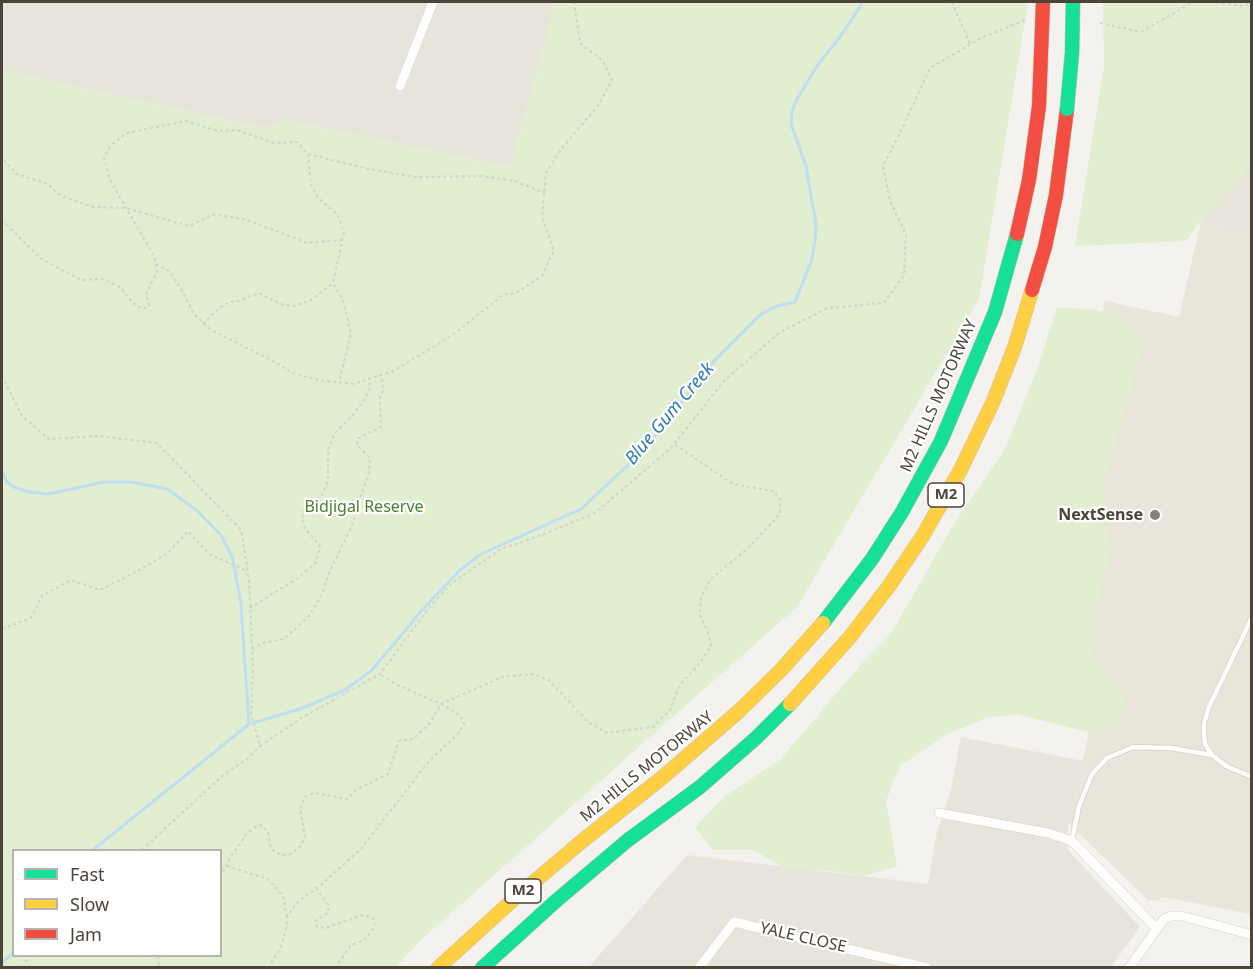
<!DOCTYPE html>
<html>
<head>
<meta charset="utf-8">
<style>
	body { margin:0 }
	#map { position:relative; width:1253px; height:969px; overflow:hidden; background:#f4f2ee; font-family:"Noto Sans",sans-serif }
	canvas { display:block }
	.frame { position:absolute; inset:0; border:3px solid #4b4439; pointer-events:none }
	.legend { position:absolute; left:12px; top:849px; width:210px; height:108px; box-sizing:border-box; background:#fff; border:2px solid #b7b4b0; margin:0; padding:8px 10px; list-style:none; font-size:18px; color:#4b4439 }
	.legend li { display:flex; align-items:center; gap:12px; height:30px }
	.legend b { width:30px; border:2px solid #b7b4b0 }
</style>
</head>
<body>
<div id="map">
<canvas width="1253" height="969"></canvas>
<div class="frame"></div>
<ul class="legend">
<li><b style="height:8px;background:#16e098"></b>Fast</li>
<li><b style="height:8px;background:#ffcf43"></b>Slow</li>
<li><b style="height:8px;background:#f24e42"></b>Jam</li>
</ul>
</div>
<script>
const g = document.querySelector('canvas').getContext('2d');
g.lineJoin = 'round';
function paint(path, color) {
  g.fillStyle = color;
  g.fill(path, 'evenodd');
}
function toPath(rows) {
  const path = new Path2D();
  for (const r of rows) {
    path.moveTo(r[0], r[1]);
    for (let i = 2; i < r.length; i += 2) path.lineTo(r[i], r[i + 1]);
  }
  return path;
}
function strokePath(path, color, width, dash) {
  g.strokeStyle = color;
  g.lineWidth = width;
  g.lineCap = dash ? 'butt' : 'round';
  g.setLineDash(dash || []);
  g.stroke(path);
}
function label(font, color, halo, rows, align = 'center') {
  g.font = font + ' "Noto Sans",sans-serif';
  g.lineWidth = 4.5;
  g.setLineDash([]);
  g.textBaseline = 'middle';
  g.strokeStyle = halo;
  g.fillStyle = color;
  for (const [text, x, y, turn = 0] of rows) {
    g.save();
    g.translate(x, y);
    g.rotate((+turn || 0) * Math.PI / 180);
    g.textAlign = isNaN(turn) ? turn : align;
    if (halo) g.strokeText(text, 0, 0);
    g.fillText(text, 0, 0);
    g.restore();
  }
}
const residential = toPath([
	[2,2,556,2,510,167,287,120,264,128,2,70],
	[1251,64,1251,233,1201,221,1235,65],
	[961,737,1083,761,1068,823,1068,850,1140,927,1111,967,588,968,687,855,928,884,937,832,951,789]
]);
const education = toPath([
	[1201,221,1251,233,1251,914,1162,897,1158,901,1148,900,1068,823,1089,732,1016,714,1105,301,1179,317]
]);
const green = toPath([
	[556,2,1028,2,979,299,797,607,422,939,396,967,2,967,2,70,264,128,287,120,510,167],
	[14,850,220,850,220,956,14,956],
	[1103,2,1251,2,1251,167,1201,221,1186,241,1075,246,1104,67],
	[1057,308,1091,309,1117,315,1145,339,1104,483,1110,552,1096,608,1093,659,1125,696,1119,725,1089,732,1016,714,986,718,947,734,900,766,886,801,897,866,864,876,820,870,787,870,754,850,713,850,695,827,724,797,781,759,862,663,891,634,953,525,1004,451,1038,367]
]);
const stream = toPath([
	[2,471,7,482,14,487,30,492,48,494,105,482,132,482,167,489,195,509,221,535,233,559,241,605,249,724,93,850],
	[249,724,300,709,345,690,372,670,424,608,460,570,481,554,581,509,641,453,714,361,761,314,777,306,795,302,811,262,815,242,816,224,806,166,791,124,792,112,797,99,819,63,838,40,863,2],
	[2,963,14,952]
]);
const path = toPath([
	[952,2,970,44],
	[1216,2,1242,6,1252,3],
	[1100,23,1141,32,1193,2],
	[2,154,5,162,17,174,48,184,56,192,64,197,94,207,125,208,189,226,215,214,247,220,307,243,342,240],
	[308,154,369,169,415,177,482,176,515,181,545,193],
	[2,220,40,258,81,280,102,279,120,287,132,302,142,309,149,306,146,294,157,271,154,256,110,180,104,158,111,145,127,133,186,121,218,131,237,130,274,143,297,142,308,154,311,185,319,199,338,215,344,233,333,283,343,300,351,334,339,382],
	[156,264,170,272,183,292,194,314,211,330,275,362,292,373,318,380,353,384,393,371,450,337,504,294,516,293,542,276,554,250,542,218,546,173,561,149,597,107,612,80,603,61,580,43,574,2],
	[203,324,219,308,230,302,238,301,259,293,281,304,294,306,311,300,333,283],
	[2,376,22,416,49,439,98,436,157,443,241,530,249,580,253,669,251,715,260,746,303,717,380,674,428,609,452,583,501,549,539,536,595,513,671,448,724,381,779,333,828,308,884,303,904,275,906,234,890,201,883,166,902,129,930,68,981,38,1025,20],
	[250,608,298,578,316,562,320,546,305,528,302,518,304,509,322,495,328,481,328,450,335,433,353,415,364,400,370,388,369,378],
	[2,629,31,618,42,596,71,580,100,590,132,574,167,554,188,531,209,554,247,571],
	[252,649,263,643,284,639,309,616,322,595,329,573,354,521,355,513,369,473,370,458,357,445,357,439,381,427,380,398,383,391,382,380,379,375],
	[142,850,222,776,247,759,260,746],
	[227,866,268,879,283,896,287,917],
	[220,877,232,855,246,835,253,828,261,825,268,832,270,845,274,851,282,855,291,854,301,846,305,836,300,808,305,797,314,793,347,799,356,790,388,774,399,741,413,739,429,724,441,704,502,677,533,674,549,680,588,722,607,733,653,727,670,710,679,686,700,663,711,646,708,632,700,615,701,597,710,580,748,548,780,514,780,500,774,491,733,484,674,444],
	[316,888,329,906,328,913,316,920,317,927,325,928,363,915,373,918,375,927,364,940,350,946,335,968],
	[158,956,159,968],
	[23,968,28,956],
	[268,968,280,949,286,930,287,917,297,903,322,884,360,850,430,760,457,735,464,724,460,715,441,704,395,684,380,674]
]);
const lane = toPath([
	[1252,617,1209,707,1204,723,1204,734,1205,744,1212,755,1226,766,1252,777],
	[1072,841,1079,806,1092,774,1107,758,1133,747,1171,748,1212,755]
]);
const street = toPath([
	[400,86,433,2],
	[939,813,1048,833,1072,841,1156,928],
	[699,968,734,922,927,968],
	[1129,968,1164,919,1172,916,1182,916,1252,935]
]);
const fast = toPath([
	[823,623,872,559,902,512,941,441,995,312,1017,234],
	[482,968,557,900,628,840,700,787,756,738,790,704]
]);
const slow = toPath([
	[790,704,850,637,889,586,922,537,961,469,993,402,1015,346,1032,290],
	[438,968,515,898,581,842,663,777,738,712,781,670,823,623]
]);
const jam = toPath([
	[1017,234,1029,180,1039,106],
	[1032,290,1045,247,1056,195,1067,109]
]);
const fastBridge = toPath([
	[1067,109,1072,53,1073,2]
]);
const jamBridge = toPath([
	[1039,106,1043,2]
]);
const markers = [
	[1155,515,6,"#868178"]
];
const shields = [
	[946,495,36],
	[523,891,36]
];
const shieldNames = [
	["M2",946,495],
	["M2",523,891]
];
const streetNames = [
	["M2 HILLS MOTORWAY",939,396,-66],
	["M2 HILLS MOTORWAY",647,767,-39],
	["YALE CLOSE",803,938,13]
];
const parkNames = [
	["Bidjigal Reserve",364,507]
];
const poiNames = [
	["NextSense",1143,515]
];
const waterNames = [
	["Blue Gum Creek",670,414,-50]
];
paint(residential, '#e7e4dc');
paint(education, '#eae5da');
paint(green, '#e1eecf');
strokePath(stream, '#c0ddf1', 3);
strokePath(lane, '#d2d0cb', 6);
strokePath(street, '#d2d0cb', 10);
strokePath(fast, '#ccbfa9', 15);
strokePath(slow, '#ccbfa9', 15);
strokePath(jam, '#ccbfa9', 15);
strokePath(path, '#d3d2cc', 2, [3, 3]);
strokePath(lane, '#fdfdfc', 4.5);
strokePath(street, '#fdfdfc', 9);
strokePath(fast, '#16e098', 14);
strokePath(slow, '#ffcf43', 14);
strokePath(jam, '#f24e42', 14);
strokePath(fastBridge, '#ccbfa9', 15, []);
strokePath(jamBridge, '#ccbfa9', 15, []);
strokePath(fastBridge, '#16e098', 14);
strokePath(jamBridge, '#f24e42', 14);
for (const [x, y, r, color] of markers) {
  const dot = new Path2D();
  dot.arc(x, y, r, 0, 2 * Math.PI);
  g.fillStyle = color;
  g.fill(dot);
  strokePath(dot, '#fff', 2);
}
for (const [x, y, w] of shields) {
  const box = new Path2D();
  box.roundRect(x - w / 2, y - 12, w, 24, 4.5);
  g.fillStyle = '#fff';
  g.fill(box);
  strokePath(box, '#4b4439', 1.5);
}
label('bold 15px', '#4b4439', null, shieldNames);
label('16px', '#4b4439', '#fff', streetNames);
label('16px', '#4a7f2a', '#fff', parkNames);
label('bold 16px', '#4b4439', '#fff', poiNames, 'right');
label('italic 18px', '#2e7ab2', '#fff', waterNames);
</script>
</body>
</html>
